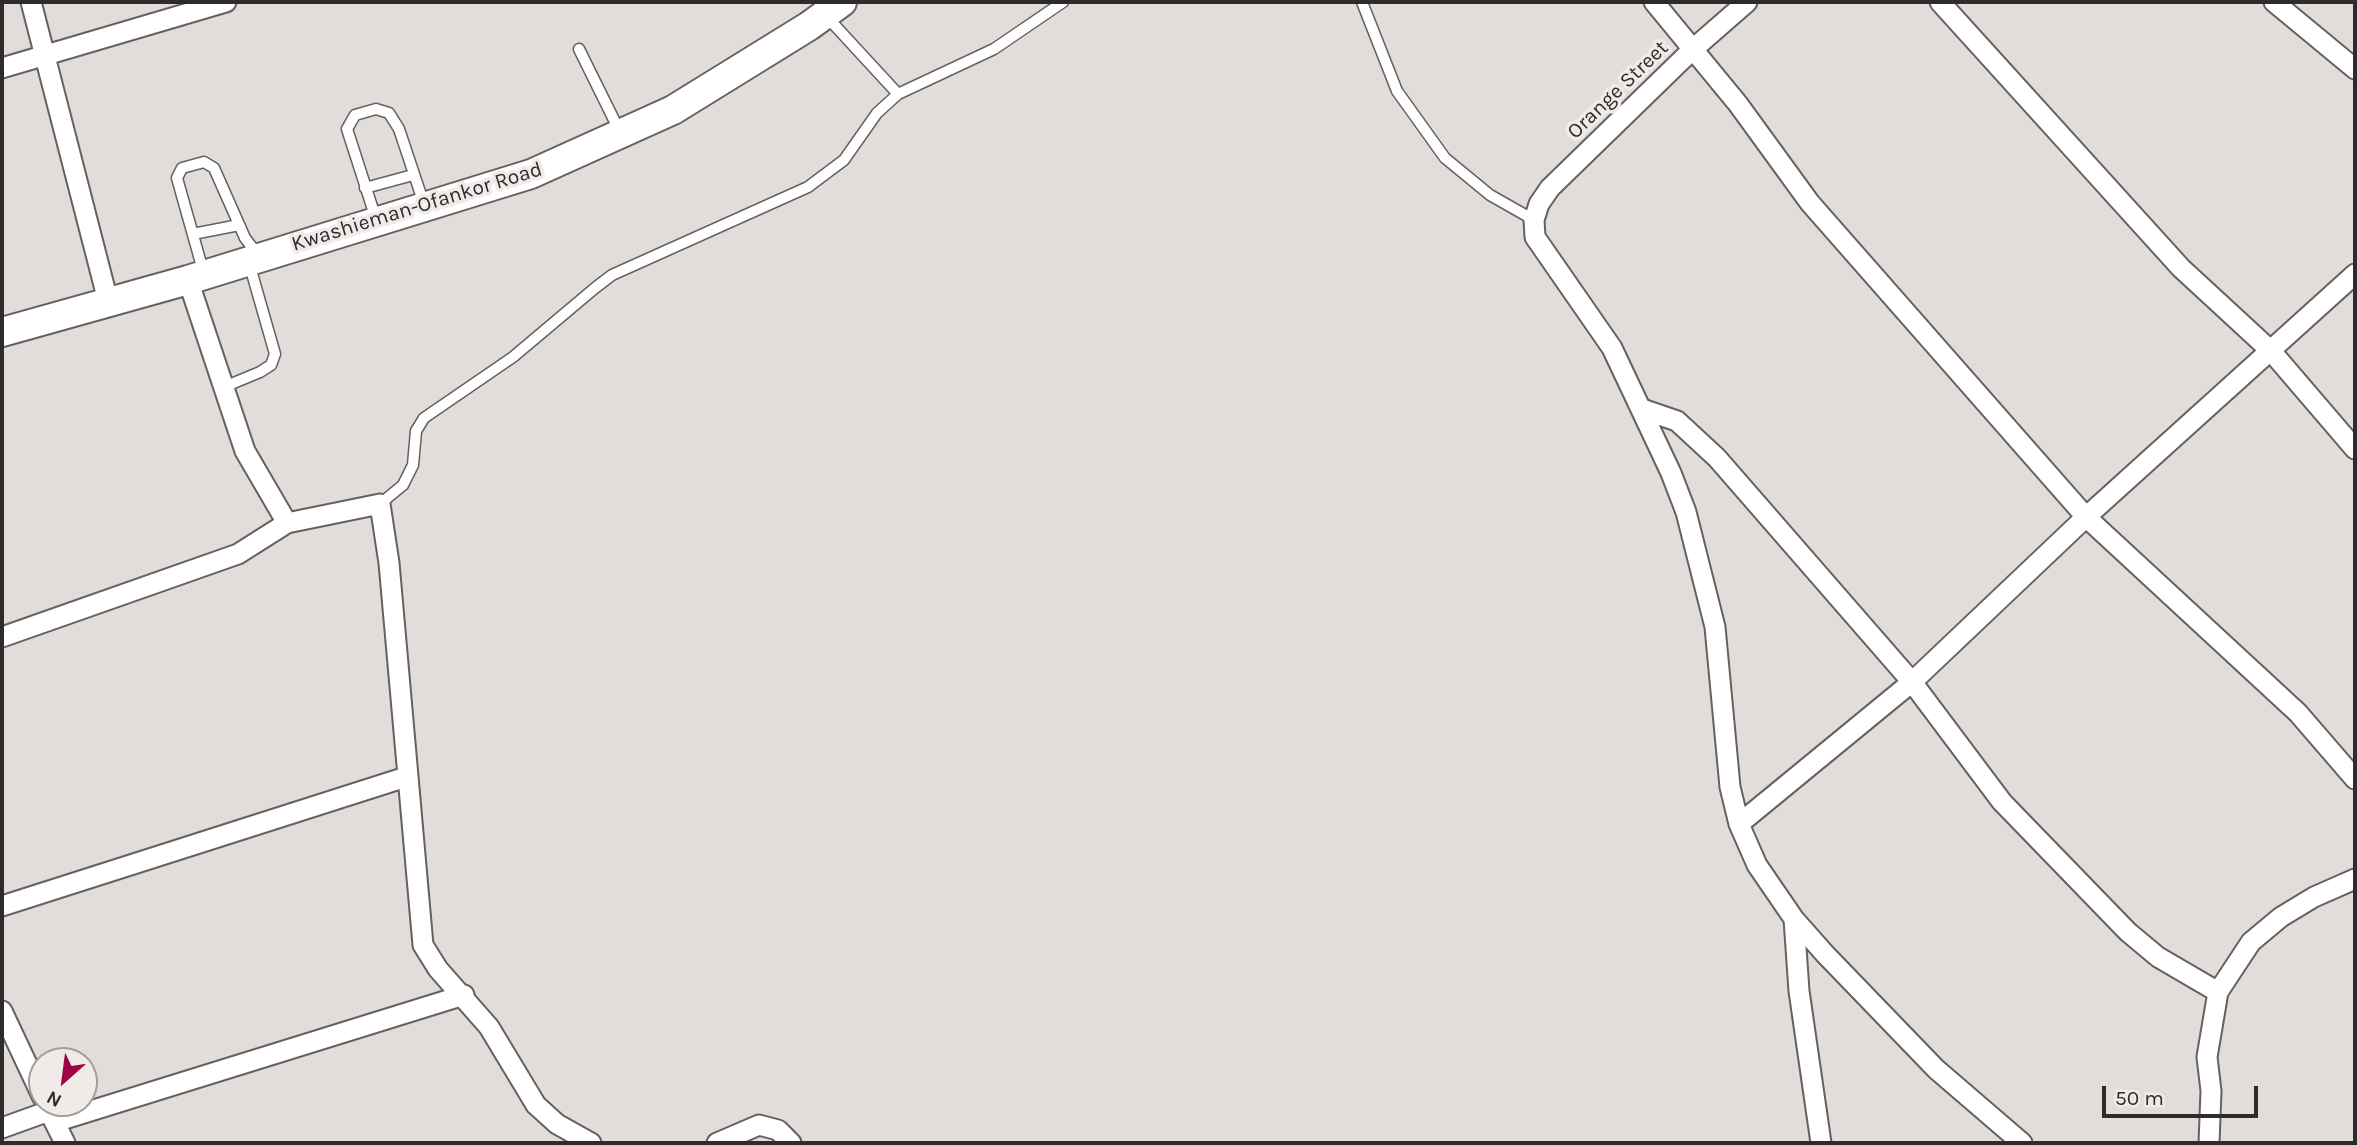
<!DOCTYPE html>
<html>
<head>
<meta charset="utf-8">
<style>
	body { margin:0 }
	#map { position:relative; width:2357px; height:1145px; overflow:hidden; background:#e2dddb; font-family:Karla,sans-serif }
	canvas { display:block }
	.frame { position:absolute; inset:0; border:4px solid #2d2b2b; pointer-events:none }
	.north { position:absolute; left:28px; top:1047px; width:70px; height:70px; box-sizing:border-box; background:#f0eae8; border:2px solid #a29e9c; border-radius:50%; rotate:208deg; font-size:19px; font-weight:700; line-height:28px; text-align:center; color:#2d2b2b }
	.north::after { content:''; display:block; margin:auto; width:24px; height:32px; background:#a00344; clip-path:polygon(50% 0,100% 100%,50% 72%,0 100%) }
	.scale { position:absolute; left:2102px; top:1086px; width:156px; height:32px; box-sizing:border-box; border:4px solid #2d2b2b; border-top:0; padding-left:9px; font-size:21px; line-height:24px; white-space:nowrap; color:#2d2b2b; -webkit-text-stroke:5px #f0eae8; paint-order:stroke }
</style>
</head>
<body>
<div id="map">
<canvas width="2357" height="1145"></canvas>
<div class="frame"></div>
<div class="north">N</div>
<div class="scale">50 m</div>
</div>
<script>
const g = document.querySelector('canvas').getContext('2d');
g.lineJoin = 'round';
function toPath(rows) {
  const path = new Path2D();
  for (const r of rows) {
    path.moveTo(r[0], r[1]);
    for (let i = 2; i < r.length; i += 2) path.lineTo(r[i], r[i + 1]);
  }
  return path;
}
function strokePath(path, color, width, dash) {
  g.strokeStyle = color;
  g.lineWidth = width;
  g.lineCap = dash ? 'butt' : 'round';
  g.setLineDash(dash || []);
  g.stroke(path);
}
function label(font, color, halo, rows, align = 'center') {
  g.font = font + ' Karla,sans-serif';
  g.lineWidth = 7;
  g.setLineDash([]);
  g.textBaseline = 'middle';
  g.strokeStyle = halo;
  g.fillStyle = color;
  for (const [text, x, y, turn = 0] of rows) {
    g.save();
    g.translate(x, y);
    g.rotate((+turn || 0) * Math.PI / 180);
    g.textAlign = isNaN(turn) ? turn : align;
    if (halo) g.strokeText(text, 0, 0);
    g.fillText(text, 0, 0);
    g.restore();
  }
}
const lane = toPath([
	[1362,2,1397,91,1445,158,1490,195,1534,220],
	[827,17,898,94],
	[579,49,619,130],
	[365,188,413,175],
	[376,219,347,129,355,115,376,109,389,113,399,129,424,204],
	[193,234,239,225],
	[204,274,177,178,182,168,204,162,214,168,245,238,258,255],
	[224,387,260,372,271,365,275,354,249,263],
	[380,504,403,485,413,465,416,431,424,418,513,357,595,288,612,275,808,187,844,160,877,113,898,94,994,49,1063,2]
]);
const street = toPath([
	[31,2,108,301],
	[1654,2,1738,104,1810,203,2086,517,2298,713,2355,779],
	[1747,2,1692,50,1550,188,1539,204,1534,220,1535,237,1612,348,1671,473,1686,512,1715,627,1730,787,1739,824,1757,865,1794,919,1825,954,1936,1069,2022,1143],
	[1940,2,2181,268,2271,351,2355,449],
	[2274,2,2355,69],
	[2,68,226,2],
	[188,280,245,451,287,523],
	[1642,409,1677,421,1717,458,1912,682,2002,802,2128,932,2158,957,2218,992],
	[2,637,238,554,287,523,380,504,389,563,423,945,438,969,489,1027,536,1105,557,1124,591,1143],
	[1739,824,1912,682,2086,517,2355,274],
	[2,906,406,777],
	[1794,919,1799,991,1821,1143],
	[2,1011,42,1096],
	[50,1113,65,1143],
	[55,1122,464,995],
	[2,1128,49,1111],
	[717,1143,759,1125,778,1130,791,1143],
	[2209,1143,2211,1091,2207,1057,2218,992,2251,942,2281,917,2314,897,2355,879]
]);
const secondary = toPath([
	[2,332,188,280,531,174,673,110,809,26,842,2]
]);
const streetNames = [
	["Orange Street",1618,90,-44],
	["Kwashieman-Ofankor Road",417,207,-17]
];
strokePath(lane, '#666160', 13);
strokePath(street, '#666160', 23);
strokePath(secondary, '#666160', 32);
strokePath(lane, '#fff', 10);
strokePath(street, '#fff', 19);
strokePath(secondary, '#fff', 28);
label('21px', '#2d2b2b', '#f0eae8', streetNames);
</script>
</body>
</html>
